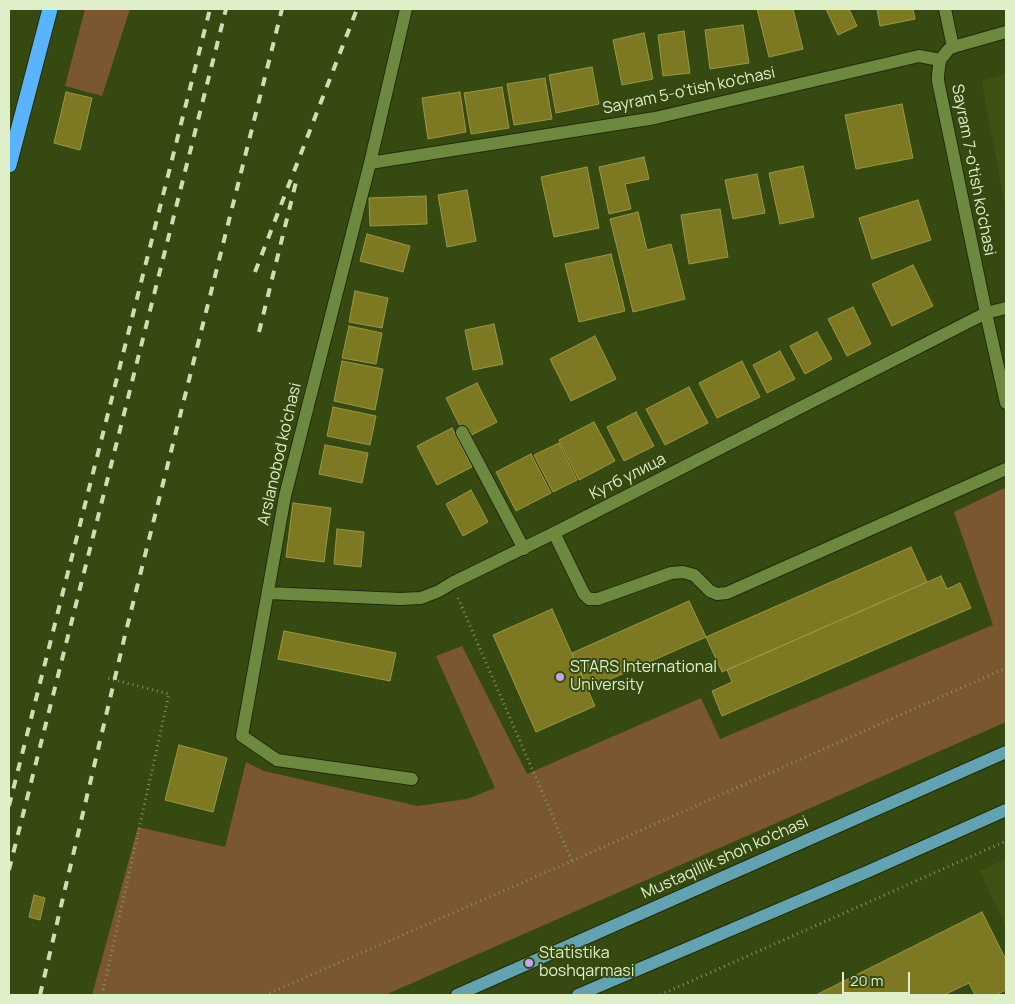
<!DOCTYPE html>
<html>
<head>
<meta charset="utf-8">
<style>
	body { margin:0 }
	#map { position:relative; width:1015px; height:1004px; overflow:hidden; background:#364910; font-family:Manrope,sans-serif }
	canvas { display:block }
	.frame { position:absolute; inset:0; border:10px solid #dfefc9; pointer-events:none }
	.scale { position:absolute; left:842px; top:972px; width:68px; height:22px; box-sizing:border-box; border:2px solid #dfefc9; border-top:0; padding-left:6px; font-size:15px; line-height:18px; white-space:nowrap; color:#dfefc9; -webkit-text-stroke:4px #364910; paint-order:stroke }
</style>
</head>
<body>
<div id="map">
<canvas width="1015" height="1004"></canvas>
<div class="frame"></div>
<div class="scale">20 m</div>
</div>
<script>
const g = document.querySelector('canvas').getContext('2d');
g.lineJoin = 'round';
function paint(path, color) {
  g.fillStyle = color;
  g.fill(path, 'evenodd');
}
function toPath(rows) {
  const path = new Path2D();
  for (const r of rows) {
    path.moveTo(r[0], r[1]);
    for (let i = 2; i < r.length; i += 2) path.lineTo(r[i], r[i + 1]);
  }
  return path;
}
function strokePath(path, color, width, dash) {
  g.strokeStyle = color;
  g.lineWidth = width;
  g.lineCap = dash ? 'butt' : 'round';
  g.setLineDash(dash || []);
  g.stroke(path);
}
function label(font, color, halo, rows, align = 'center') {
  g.font = font + ' Manrope,sans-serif';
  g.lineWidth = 4;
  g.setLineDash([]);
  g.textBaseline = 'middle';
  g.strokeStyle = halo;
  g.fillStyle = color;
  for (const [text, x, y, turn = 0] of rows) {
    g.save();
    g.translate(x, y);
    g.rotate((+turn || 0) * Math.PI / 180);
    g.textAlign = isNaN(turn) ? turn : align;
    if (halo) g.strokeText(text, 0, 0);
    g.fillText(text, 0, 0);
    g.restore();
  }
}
const built = toPath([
	[1006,74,1006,212,982,81],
	[1006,859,1006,928,980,871]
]);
const green = toPath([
	[85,9,130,9,102,96,65,86],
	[1004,488,1006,493,1006,722,385,995,92,995,138,827,225,847,246,762,264,771,418,806,467,799,495,788,436,656,462,646,527,774,701,698,720,739,993,625,954,512]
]);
const building = toPath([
	[757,9,793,9,803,49,769,57,757,9],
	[826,9,849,9,857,26,838,35,826,9],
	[877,9,913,9,915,19,880,26,877,9],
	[743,25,749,63,710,69,705,30,743,25],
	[684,31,690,73,663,76,658,35,684,31],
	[644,33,653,79,622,85,613,40,644,33],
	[592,67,599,104,556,113,549,75,592,67],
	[545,78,552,119,514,125,507,84,545,78],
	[502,87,509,128,471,134,464,93,502,87],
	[66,92,92,98,80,150,54,143,66,92],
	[460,92,466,132,428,139,422,98,460,92],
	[902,104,913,158,856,169,845,115,902,104],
	[644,157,649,179,625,184,631,209,609,214,599,167,644,157],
	[803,166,814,217,780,224,769,173,803,166],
	[587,167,599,228,554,237,541,177,587,167],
	[757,174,765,213,733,219,725,180,757,174],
	[467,190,476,241,447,247,438,195,467,190],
	[426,196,427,224,370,226,369,198,426,196],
	[918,200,931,240,872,259,859,218,918,200],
	[720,209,728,257,689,264,681,215,720,209],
	[638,212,647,250,671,244,685,299,633,312,610,219,638,212],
	[367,234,410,246,403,272,360,261,367,234],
	[611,254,625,311,579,322,565,264,611,254],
	[913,265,933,306,892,326,872,284,913,265],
	[355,291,388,298,382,328,349,322,355,291],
	[853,307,871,344,847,356,828,319,853,307],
	[494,324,503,364,473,370,465,330,494,324],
	[349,326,382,333,376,364,342,358,349,326],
	[817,332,832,359,805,374,790,346,817,332],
	[595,336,616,379,571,401,550,359,595,336],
	[780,351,795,379,767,393,753,365,780,351],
	[342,361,383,369,375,410,334,401,342,361],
	[742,361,760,397,717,418,699,383,742,361],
	[477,383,497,422,466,438,446,398,477,383],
	[689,387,708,423,665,445,646,409,689,387],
	[333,407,376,416,370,445,327,436,333,407],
	[636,412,654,446,624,461,607,427,636,412],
	[594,422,615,461,579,480,559,440,594,422],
	[452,428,472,467,437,485,417,446,452,428],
	[559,443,577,480,553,492,534,455,559,443],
	[325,445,368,453,362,483,319,474,325,445],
	[531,454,551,493,516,511,496,472,531,454],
	[471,490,488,522,463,536,446,504,471,490],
	[293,503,331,508,324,562,286,557,293,503],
	[337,529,364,532,361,567,334,564,337,529],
	[911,547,927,582,722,672,706,637,911,547],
	[941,576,947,589,960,583,971,608,722,716,712,691,732,682,727,670,941,576],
	[689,601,706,637,588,689,572,653,689,601],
	[552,609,595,706,536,732,493,635,552,609],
	[284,631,396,653,390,681,278,659,284,631],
	[179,745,227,758,213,812,165,800,179,745],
	[34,895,45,898,40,920,29,917,34,895],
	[982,912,1006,960,1006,990,996,995,975,995,969,983,944,995,816,995,982,912]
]);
const path = toPath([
	[458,598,572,861],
	[102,995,169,694,107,678],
	[265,995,572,861,1006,668],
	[660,995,1006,841]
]);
const lane = toPath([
	[986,313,1006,308],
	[462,432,524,549],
	[554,533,584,594,589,599,598,599,671,573,683,572,694,575,710,591,717,594,727,593,1006,469]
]);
const street = toPath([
	[406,9,370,163,285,496,242,736,277,760,412,779],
	[945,9,953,47],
	[370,163,655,118,919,56,940,60],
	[268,593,400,599,421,598,439,591,452,583,554,533,986,313]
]);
const secondary = toPath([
	[1006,32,953,47,949,49,940,60,938,75,938,81,986,313,1006,403]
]);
const primary = toPath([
	[457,995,1006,752],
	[578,995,869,871,1006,810]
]);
const highway = toPath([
	[9,165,50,9]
]);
const rail = toPath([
	[255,272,357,9],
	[259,332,296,182],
	[9,806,210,9],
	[9,870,226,9],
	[40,995,126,631,282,9]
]);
const markers = [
	[560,677,5,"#c9a5ee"],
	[529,963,5,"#c9a5ee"]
];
const streetNames = [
	["Sayram 5-o'tish ko'chasi",689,91,-12],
	["Sayram 7-o'tish ko'chasi",973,170,79],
	["Arslanobod ko'chasi",280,454,-77],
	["Кутб улица",628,477,-27],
	["Mustaqillik shoh ko'chasi",725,858,-24]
];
const poiNames = [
	["STARS International",570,668],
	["University",570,686],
	["Statistika",539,954],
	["boshqarmasi",539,972]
];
paint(built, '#3e5313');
paint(green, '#7b572f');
paint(building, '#7d7923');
strokePath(building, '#9b9744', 1);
strokePath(lane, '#202d05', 14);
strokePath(street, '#202d05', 14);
strokePath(secondary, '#202d05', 14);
strokePath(primary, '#202d05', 14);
strokePath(highway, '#202d05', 17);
strokePath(path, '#839564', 3, [1, 4]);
strokePath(lane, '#6d883f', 12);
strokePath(street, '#6d883f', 12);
strokePath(secondary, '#6d883f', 12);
strokePath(primary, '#62a2b1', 12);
strokePath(highway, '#5ab3fd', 15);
strokePath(rail, '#cddeb5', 4, [9, 9]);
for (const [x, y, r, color] of markers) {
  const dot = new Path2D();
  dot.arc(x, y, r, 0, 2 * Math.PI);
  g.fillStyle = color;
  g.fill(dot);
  strokePath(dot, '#364910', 2);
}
label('16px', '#dfefc9', '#364910', streetNames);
label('16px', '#dfefc9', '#364910', poiNames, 'left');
</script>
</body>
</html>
